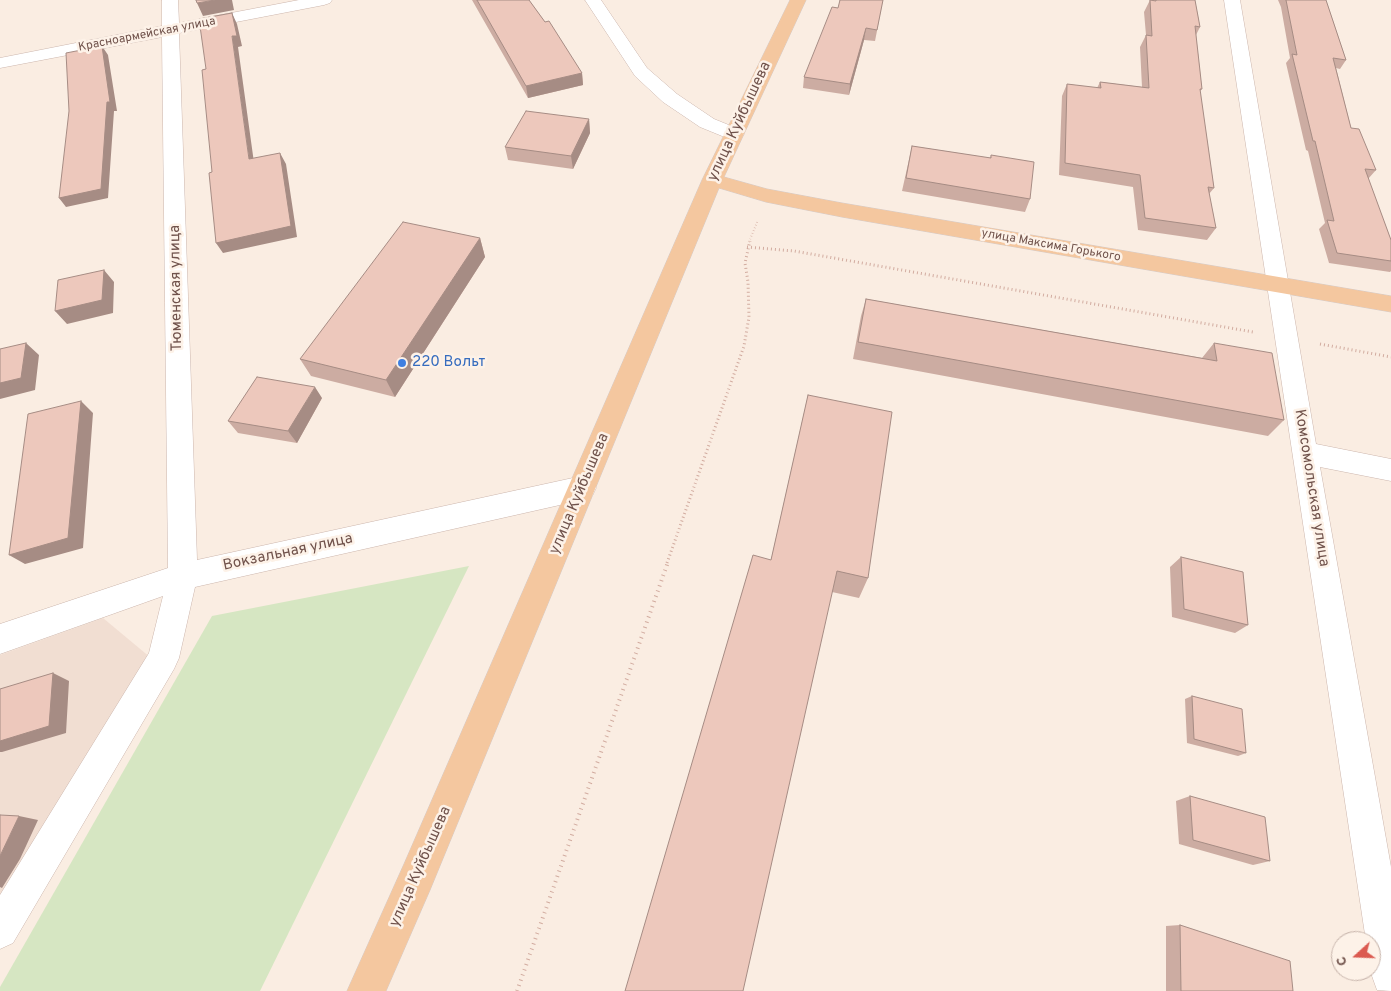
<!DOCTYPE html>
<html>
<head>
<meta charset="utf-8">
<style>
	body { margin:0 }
	#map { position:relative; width:1391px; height:991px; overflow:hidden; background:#faede2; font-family:Overpass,sans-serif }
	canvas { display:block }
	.north { position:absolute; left:1331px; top:931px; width:50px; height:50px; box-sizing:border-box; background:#fdf2e8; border:1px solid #c5b2a9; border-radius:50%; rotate:250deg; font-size:14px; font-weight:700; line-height:20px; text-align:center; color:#70524b }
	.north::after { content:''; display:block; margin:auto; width:18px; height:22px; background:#db5a50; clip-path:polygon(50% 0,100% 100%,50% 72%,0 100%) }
</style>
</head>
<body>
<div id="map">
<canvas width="1391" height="991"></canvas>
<div class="north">С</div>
</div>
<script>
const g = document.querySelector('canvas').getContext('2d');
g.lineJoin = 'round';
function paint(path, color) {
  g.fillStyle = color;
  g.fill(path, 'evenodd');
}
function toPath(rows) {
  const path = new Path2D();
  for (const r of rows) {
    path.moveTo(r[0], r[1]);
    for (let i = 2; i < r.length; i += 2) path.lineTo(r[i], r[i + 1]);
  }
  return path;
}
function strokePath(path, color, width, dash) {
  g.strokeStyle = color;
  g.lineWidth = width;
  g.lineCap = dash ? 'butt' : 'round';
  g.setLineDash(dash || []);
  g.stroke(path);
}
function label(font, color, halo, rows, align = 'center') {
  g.font = font + ' Overpass,sans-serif';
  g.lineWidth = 5;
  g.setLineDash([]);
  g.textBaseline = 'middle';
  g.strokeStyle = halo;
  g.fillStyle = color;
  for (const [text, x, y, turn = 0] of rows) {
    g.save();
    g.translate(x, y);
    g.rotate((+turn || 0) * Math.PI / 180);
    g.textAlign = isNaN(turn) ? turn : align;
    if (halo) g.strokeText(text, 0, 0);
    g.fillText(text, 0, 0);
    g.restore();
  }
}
const residential = toPath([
	[103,618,151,658,0,912,0,655]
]);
const green = toPath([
	[469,566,260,991,0,991,0,987,212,616]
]);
const pathFar2 = toPath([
	[749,242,758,220]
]);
const pathFar1 = toPath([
	[747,247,794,251,1253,332],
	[1320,344,1391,357],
	[667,563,744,346,749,317,748,282,745,263,750,241]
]);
const path = toPath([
	[517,991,668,562]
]);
const minor = toPath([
	[162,0,178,0,179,23,299,0,332,0,330,3,324,5,179,33,197,560,582,476,592,480,596,488,592,496,582,500,195,587,179,658,174,669,13,943,0,949,0,895,149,653,163,596,0,654,0,624,168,568,162,37,0,68,0,58,162,26,162,0],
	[585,0,601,0,647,68,677,94,714,119,741,130,744,134,741,138,734,140,727,138,700,127,663,102,635,76,585,0],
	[1224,0,1240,0,1316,444,1391,459,1391,481,1320,467,1391,867,1391,991,1377,990,1372,976,1371,941,1366,941,1224,0]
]);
const major = toPath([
	[790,0,806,0,724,177,767,189,842,203,1391,296,1391,312,842,217,766,202,719,188,430,890,386,991,347,991,404,864,702,180,790,0]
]);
const wall = toPath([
	[472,0,529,0,582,73,583,85,528,98],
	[883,0,875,41,864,40,849,95,803,88,804,77,838,8],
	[1150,0,1195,0,1200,27,1196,35,1202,89,1200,91,1214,188,1209,194,1216,228,1207,240,1138,230,1133,187,1059,175,1062,96,1067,84,1097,88,1100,82,1142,87,1140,47,1146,35,1144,12],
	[1278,0,1326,0,1346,60,1340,69,1336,68,1351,128,1376,170,1368,179,1391,240,1391,271,1390,272,1329,263,1319,229,1325,223,1308,151,1306,150,1286,63,1290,58,1281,7],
	[589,119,590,133,573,169,508,160,505,147],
	[912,146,990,158,991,155,1030,199,1025,212,902,191],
	[480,238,485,257,395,397,311,376,300,359],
	[866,299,1202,358,1214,343,1284,420,1268,436,853,359,861,316],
	[808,395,868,578,859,598,832,592,771,560],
	[322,398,297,443,238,433,228,421],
	[1181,557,1248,625,1235,633,1172,617,1170,567],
	[1192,696,1246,753,1238,756,1187,743,1185,699],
	[1190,796,1270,861,1253,865,1179,844,1176,801],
	[1180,925,1293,991,1166,991,1166,926]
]);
const shadedWall = toPath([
	[215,0,232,0,234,10,203,16,197,3],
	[232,13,237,24,242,46,238,47,255,170,249,159,232,36],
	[866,28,864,40,849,95,850,84],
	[102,46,108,55,117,111,114,111,108,198,66,207,59,198],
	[582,73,583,85,528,98,526,86],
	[589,119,590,133,573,169,571,156],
	[280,153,286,164,297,237,223,253,216,243],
	[480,238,485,257,395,397,386,380],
	[104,270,114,282,113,313,67,324,55,311],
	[26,343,39,355,35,390,0,399,0,383],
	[315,387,322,398,297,443,288,431],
	[81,401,93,413,83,548,25,564,9,555],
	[53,673,69,681,66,733,2,752,0,752,0,741],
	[19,816,38,820,20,859,2,888,0,887,0,856]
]);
const building = toPath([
	[196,0,215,0,197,3,196,0],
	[477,0,529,0,545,22,549,21,582,73,526,86,477,0],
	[840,0,883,0,877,30,866,28,850,84,804,77,832,7,838,8,840,0],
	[1150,0,1156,1,1156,0,1195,0,1200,27,1195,26,1202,89,1200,89,1214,188,1208,187,1216,228,1145,218,1140,175,1065,163,1067,84,1101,88,1100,82,1149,88,1146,35,1152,36,1150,0],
	[1286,0,1326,0,1346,60,1333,58,1351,128,1359,129,1376,170,1365,169,1391,240,1391,261,1337,253,1327,220,1334,221,1315,141,1313,141,1292,54,1297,55,1286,0],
	[232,13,237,36,232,36,249,159,280,153,291,226,216,243,209,173,212,172,202,70,206,69,199,19,232,13],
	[102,46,110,102,107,102,101,189,59,198,69,111,66,53,102,46],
	[526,111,589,119,571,156,505,147,526,111],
	[912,146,991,158,991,155,1034,162,1030,199,906,178,912,146],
	[403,222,480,238,386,380,300,359,403,222],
	[104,270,102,300,55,311,58,280,104,270],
	[866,299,1217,361,1214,343,1272,353,1284,420,858,342,866,299],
	[26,343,21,378,0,383,0,349,26,343],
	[257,377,315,387,288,431,228,421,257,377],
	[808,395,892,412,868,578,837,571,743,991,625,991,753,555,771,560,808,395],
	[81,401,68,538,9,555,28,414,81,401],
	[1181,557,1243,572,1248,625,1184,609,1181,557],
	[53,673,49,726,0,741,0,689,53,673],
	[1192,696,1242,709,1246,753,1194,739,1192,696],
	[1190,796,1265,817,1270,861,1193,840,1190,796],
	[0,815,19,816,0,856,0,815],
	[1180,925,1290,961,1293,991,1181,991,1180,925]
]);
const markers = [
	[402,363,5,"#3f7fe0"]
];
const farStreetnames = [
	["Красноармейская улица",147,35,-11],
	["улица Максима Горького",1051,246,10]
];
const streetNames = [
	["улица Куйбышева",740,122,-65],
	["Тюменская улица",177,288,-91],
	["Комсомольская улица",1311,488,81],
	["улица Куйбышева",580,494,-67],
	["Вокзальная улица",288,553,-12],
	["улица Куйбышева",421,867,-66]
];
const shopNames = [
	["220 Вольт",412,363]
];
paint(residential, '#f1ded2');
paint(green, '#d6e6c2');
strokePath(minor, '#ccb6ad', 1);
strokePath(major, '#d4cbc9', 1);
strokePath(pathFar2, '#d2aca0', 2, [0.5, 2.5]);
strokePath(pathFar1, '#d2aca0', 3, [1, 3]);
strokePath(path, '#d2aca0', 4, [1, 4.5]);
paint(minor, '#fff');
paint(major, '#f4c79f');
paint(wall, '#ccaca2');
paint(shadedWall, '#a68c84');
paint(building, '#edc8bc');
strokePath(building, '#a68c84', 1);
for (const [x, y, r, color] of markers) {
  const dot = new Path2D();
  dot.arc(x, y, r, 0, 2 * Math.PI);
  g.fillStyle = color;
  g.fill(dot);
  strokePath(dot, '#fdf2e8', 2);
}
label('12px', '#70524b', '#fdf2e8', farStreetnames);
label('15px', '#70524b', '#fdf2e8', streetNames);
label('15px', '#366cbe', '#fdf2e8', shopNames, 'left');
</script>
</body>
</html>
